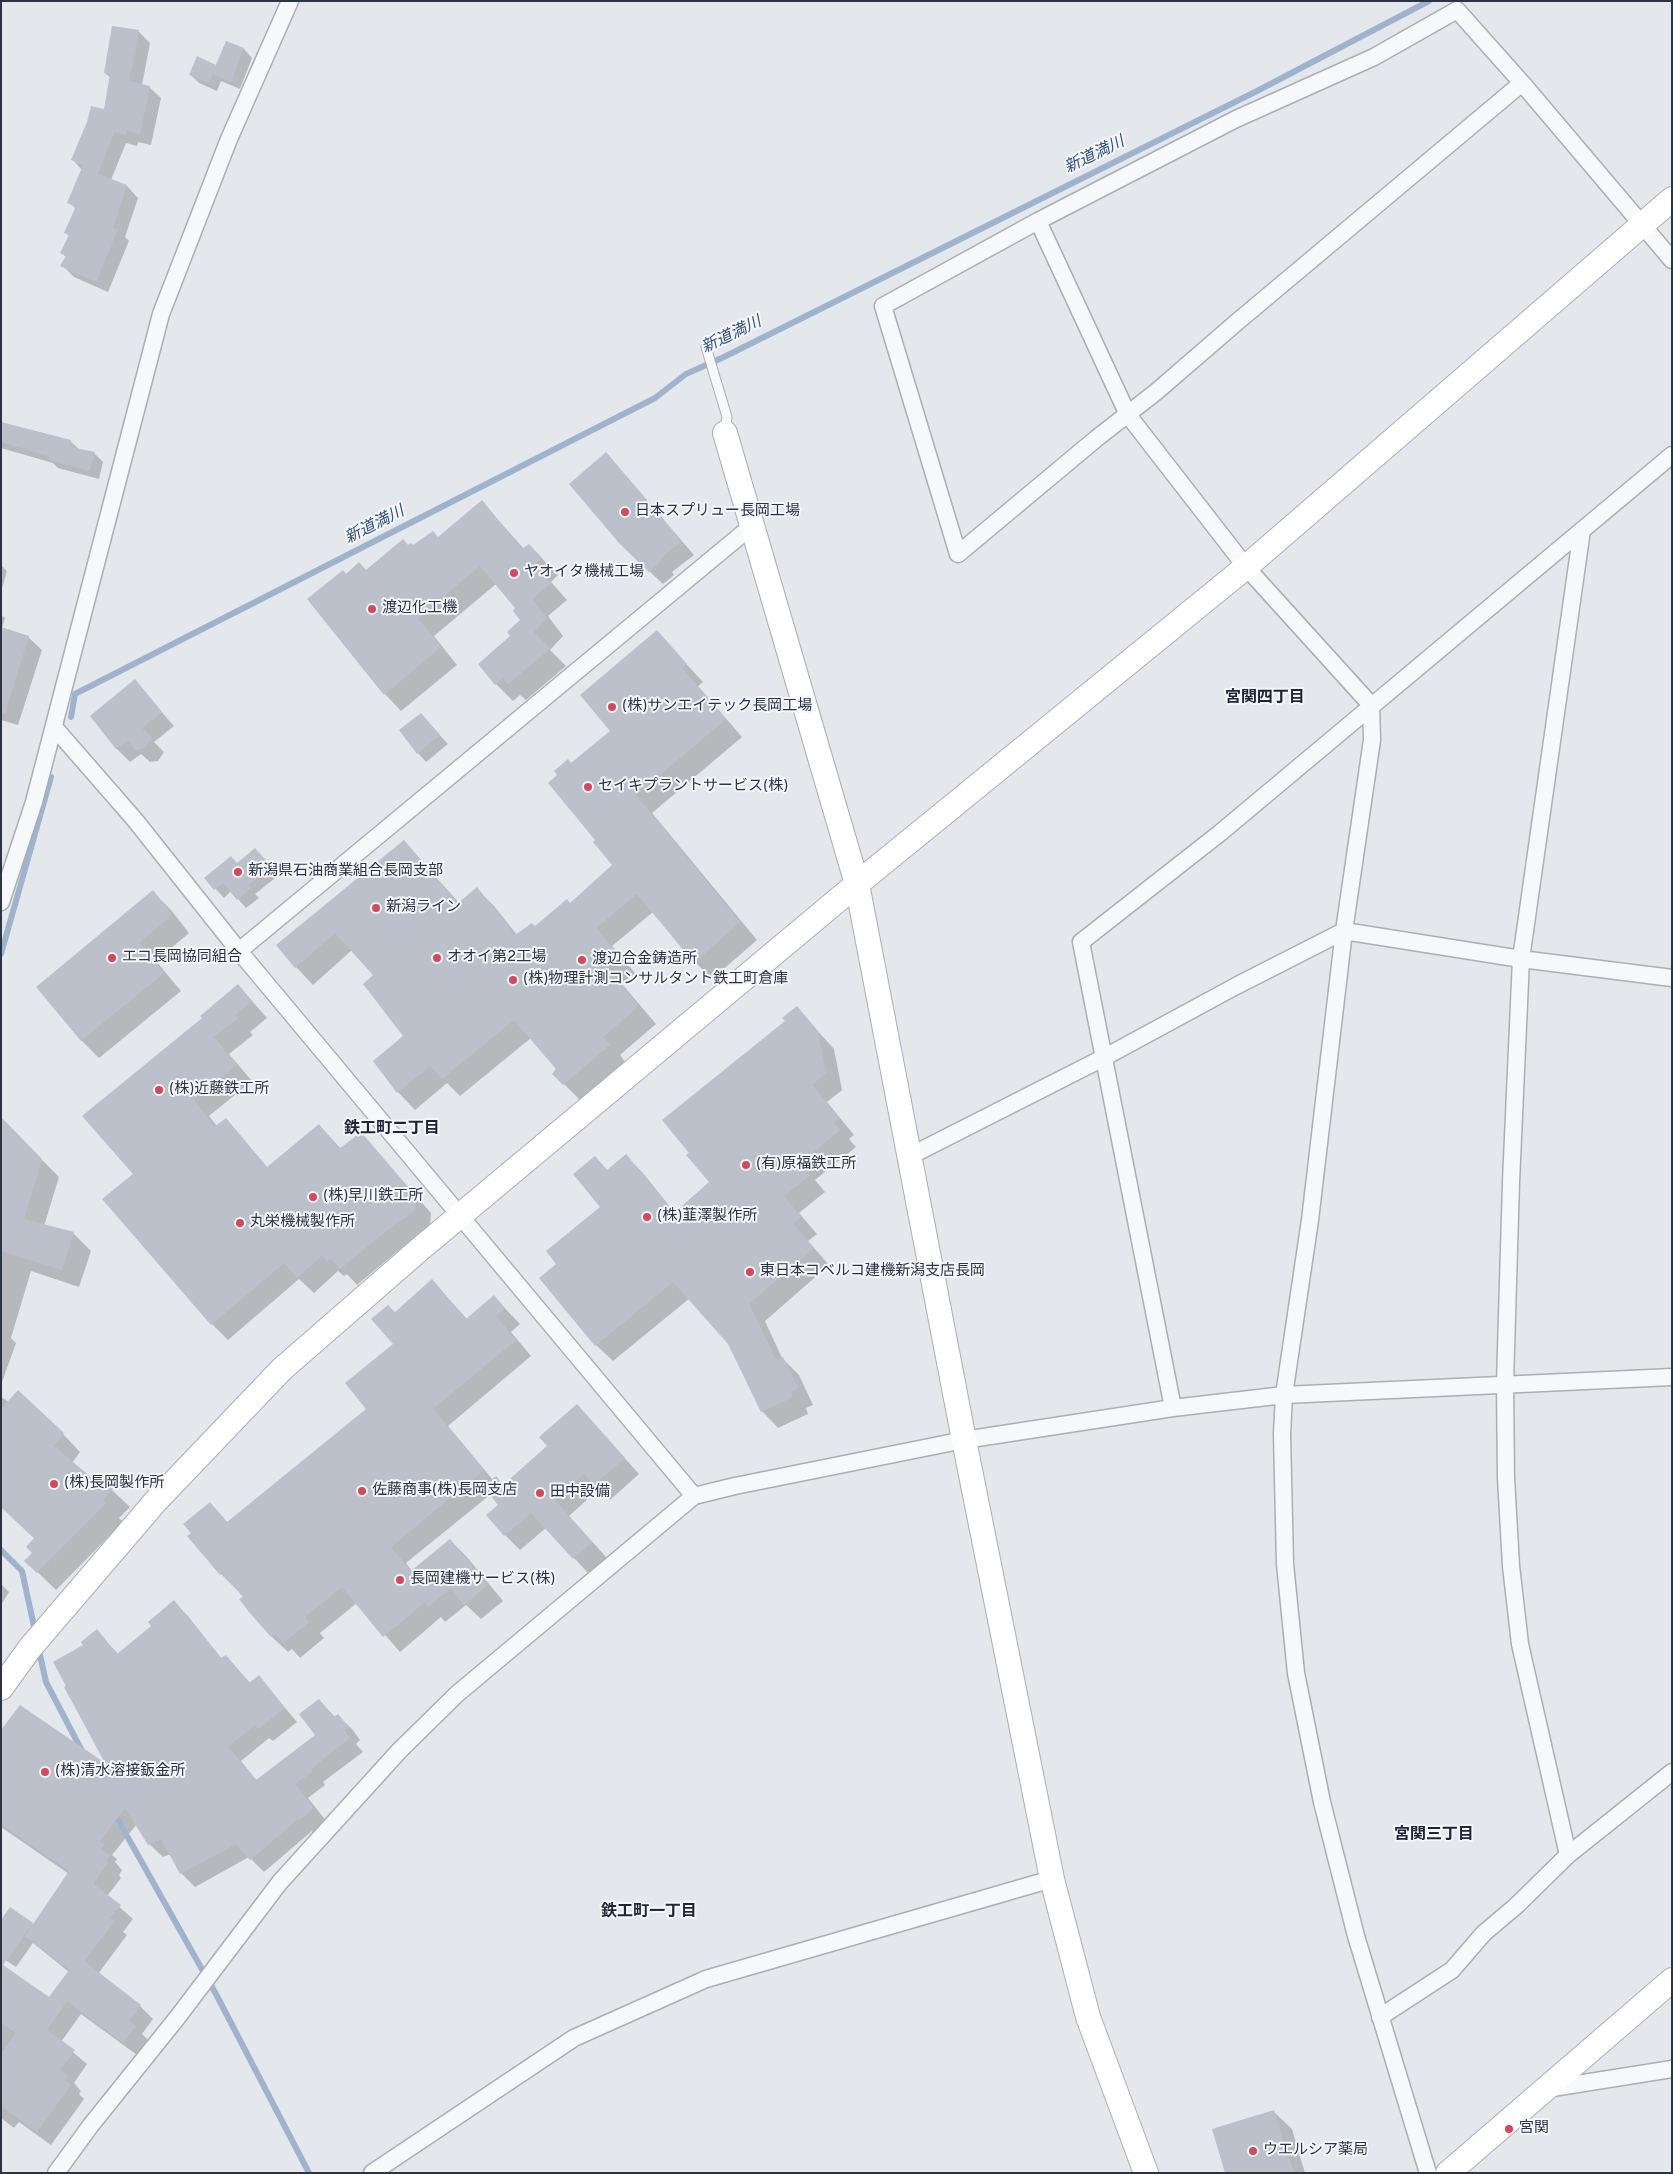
<!DOCTYPE html>
<html>
<head>
<meta charset="utf-8">
<style>
	body { margin:0 }
	#map { position:relative; width:1673px; height:2174px; overflow:hidden; background:#e4e7ec; font-family:Overpass,sans-serif }
	canvas { display:block }
	.frame { position:absolute; inset:0; border:2px solid #2b3445; pointer-events:none }
</style>
</head>
<body>
<div id="map">
<canvas width="1673" height="2174"></canvas>
<div class="frame"></div>
</div>
<script>
const g = document.querySelector('canvas').getContext('2d');
g.lineJoin = 'round';
function paint(path, color) {
  g.fillStyle = color;
  g.fill(path, 'evenodd');
}
function toPath(rows) {
  const path = new Path2D();
  for (const r of rows) {
    path.moveTo(r[0], r[1]);
    for (let i = 2; i < r.length; i += 2) path.lineTo(r[i], r[i + 1]);
  }
  return path;
}
function strokePath(path, color, width, dash) {
  g.strokeStyle = color;
  g.lineWidth = width;
  g.lineCap = dash ? 'butt' : 'round';
  g.setLineDash(dash || []);
  g.stroke(path);
}
function label(font, color, halo, rows, align = 'center') {
  g.font = font + ' Overpass,"Noto Sans JP",sans-serif';
  g.lineWidth = 4;
  g.setLineDash([]);
  g.textBaseline = 'middle';
  g.strokeStyle = halo;
  g.fillStyle = color;
  for (const [text, x, y, turn = 0] of rows) {
    g.save();
    g.translate(x, y);
    g.rotate((+turn || 0) * Math.PI / 180);
    g.textAlign = isNaN(turn) ? turn : align;
    if (halo) g.strokeText(text, 0, 0);
    g.fillText(text, 0, 0);
    g.restore();
  }
}
const shadow = toPath([
	[113,27,139,32,150,43,142,85,149,87,161,98,151,145,138,142,137,146,126,143,111,180,127,186,138,198,125,237,129,241,108,292,74,277,62,265,66,257,62,253,69,236,66,233,76,209,69,202,82,170,73,160,105,110,111,78,105,73],
	[227,42,244,49,252,58,240,89,221,81,217,91,199,83,191,75,217,67],
	[1,423,71,442,80,450,94,453,103,462,99,479,58,468,53,463,1,448],
	[606,454,694,555,672,572,674,575,663,584,633,556],
	[482,502,524,549,529,545,558,575,551,582,567,600,548,616,563,636,550,650,566,666,526,700,520,695,513,701,496,684,512,637,522,620,516,608,496,584,434,636,457,665,401,711,385,694,346,575,366,571,408,546,413,547,438,538],
	[1,565,7,571,1,592],
	[1,615,5,618,2,628,28,637,42,650,18,725,1,720],
	[657,632,703,682,698,686,742,737,652,813,757,940,712,979,695,962,653,912,612,946,635,973,622,984,656,1024,620,1055,626,1063,581,1101,554,1074,558,1069,531,1038,460,1096,447,1083,415,1110,398,1092,404,1036,375,975,352,950,313,985,296,967,404,841,460,904,477,889,494,906,517,935,535,927,570,904,614,865,597,840,571,764,612,731],
	[135,681,174,726,154,742,164,752,158,761,150,762,141,754,130,762,117,749,91,716],
	[421,715,448,744,426,762,418,753],
	[264,858,279,875,255,894,259,898,246,908,231,891,224,898,206,878,238,864],
	[153,892,171,910,189,933,156,961,181,991,99,1058,81,1040],
	[238,985,267,1018,250,1032,253,1035,229,1054,252,1081,209,1116,217,1126,226,1120,268,1168,319,1125,341,1149,360,1133,431,1213,430,1226,418,1236,417,1235,357,1285,347,1274,344,1276,338,1271,314,1293,299,1279,228,1340,212,1324,134,1174,204,1018],
	[797,1008,834,1049,842,1090,827,1102,854,1135,849,1139,856,1147,815,1180,825,1192,799,1213,817,1234,808,1241,829,1265,765,1321,782,1358,799,1375,813,1405,806,1408,808,1414,778,1428,762,1411,729,1343,690,1298,613,1361,596,1345,558,1264,602,1207,595,1158,608,1171,626,1156,642,1172,675,1213,711,1183,786,1022],
	[1,1119,59,1177,44,1226,73,1233,91,1251,79,1287,31,1271,11,1338,16,1343,1,1385],
	[447,1297,467,1319,494,1297,520,1324,511,1332,531,1356,448,1426,493,1480,504,1486,549,1446,577,1405,639,1474,610,1500,599,1489,569,1516,607,1558,589,1574,546,1528,520,1550,505,1535,500,1505,491,1494,406,1563,412,1571,450,1540,466,1556,503,1601,481,1619,466,1605,445,1622,441,1617,400,1652,357,1603,320,1633,324,1638,300,1658,292,1649,288,1652,272,1637,250,1611,244,1597,221,1574,210,1504,228,1523,368,1409,394,1344,395,1313],
	[1,1397,63,1434,80,1452,72,1463,92,1480,96,1475,130,1507,119,1518,123,1522,56,1590,26,1561,33,1553,35,1539,1,1507],
	[1,1584,9,1592,1,1605],
	[174,1602,187,1615,222,1659,226,1656,251,1684,259,1677,297,1722,273,1741,269,1738,241,1761,257,1781,316,1735,319,1700,336,1718,338,1716,352,1729,360,1740,356,1744,363,1752,323,1782,325,1785,308,1798,327,1822,313,1833,312,1831,264,1872,249,1857,195,1887,181,1873,171,1854,163,1857,149,1844,137,1824,112,1855,117,1859,115,1862,122,1870,119,1875,121,1878,107,1896,133,1919,123,1932,127,1935,98,1974,140,2006,153,2019,142,2034,148,2040,137,2055,81,2014,61,2042,87,2064,74,2083,81,2091,79,2094,84,2099,51,2145,19,2122,14,2128,1,2118,1,1966,49,1999,69,1972,33,1943,16,1967,1,1957,32,1924,34,1926,69,1874,1,1827,1,1732,108,1766,90,1643,98,1632,118,1654,153,1626],
	[1274,2112,1292,2129,1305,2173,1226,2173]
]);
const stream = toPath([
	[71,717,75,694,655,398,686,374,724,357,1257,91,1429,1],
	[1,954,51,777],
	[1,1550,22,1571,35,1631],
	[38,1646,46,1682,82,1751],
	[113,1811,217,1996,309,2173]
]);
const building = toPath([
	[112,26,139,30,129,81,150,86,140,134,127,131,126,135,114,132,98,174,127,185,113,228,118,229,96,282,60,266,66,256,60,253,69,235,64,233,76,206,67,203,83,165,71,160,87,122,91,106,104,109,110,74,104,73],
	[226,41,244,48,231,82,212,74],
	[197,56,216,65,209,83,189,75],
	[1,422,71,440,70,447,95,452,90,471,48,460,49,456,1,442],
	[606,452,682,541,660,559,661,561,649,572,619,543,569,484],
	[482,500,522,549,529,544,542,558,535,564,551,583,532,599,547,618,534,632,550,649,508,684,503,678,495,685,478,664,510,636,507,632,520,620,513,611,515,608,480,566,418,618,441,647,384,695,307,599,343,570,346,574,359,562,366,570,403,539,408,545,411,543,413,545,433,531,438,537],
	[1,627,29,636,5,713,1,713],
	[657,630,687,664,682,668,726,719,636,795,740,922,694,963,637,894,596,928,619,955,606,966,639,1006,603,1037,610,1045,563,1085,552,1074,556,1069,514,1020,442,1079,430,1066,397,1093,373,1061,403,1036,363,984,373,975,335,933,295,968,276,945,404,840,458,903,477,887,515,935,532,923,535,926,567,899,570,903,612,865,593,842,595,840,548,783,557,775,554,771,568,759,571,763,610,731,580,695],
	[135,679,162,712,142,728,152,738,145,748,135,750,128,740,116,749,90,716],
	[421,713,440,735,417,754,399,730],
	[255,848,271,866,248,885,251,888,237,900,223,883,214,890,204,878,231,856,237,863],
	[153,890,172,915,139,943,164,973,81,1041,36,987],
	[238,984,252,1001,235,1015,238,1018,214,1037,237,1065,194,1099,214,1127,226,1118,267,1167,319,1124,339,1149,361,1132,416,1196,415,1210,401,1221,400,1220,340,1269,331,1258,327,1261,322,1255,297,1278,284,1263,211,1325,102,1199,133,1174,82,1116,202,1018,200,1016],
	[797,1006,818,1031,826,1073,812,1085,839,1118,834,1122,840,1130,800,1163,810,1175,784,1196,801,1217,793,1224,814,1248,749,1304,776,1360,783,1357,798,1388,790,1392,793,1397,761,1412,728,1344,673,1282,595,1346,539,1278,556,1264,546,1251,600,1207,573,1174,595,1156,607,1170,626,1154,674,1213,709,1182,686,1155,689,1153,662,1120,785,1021,782,1018],
	[1,1117,42,1159,24,1219,74,1232,62,1270,1,1251],
	[432,1279,466,1319,494,1295,505,1308,496,1316,516,1340,433,1409,484,1470,391,1547,411,1571,450,1539,488,1585,464,1605,451,1588,428,1607,425,1602,383,1637,342,1587,305,1617,309,1622,283,1643,276,1634,271,1637,249,1612,239,1599,243,1597,222,1573,220,1575,187,1536,191,1533,183,1524,210,1502,227,1522,366,1409,345,1383,393,1344,371,1319,388,1305,395,1312],
	[18,1390,64,1433,54,1446,92,1478,96,1473,113,1489,103,1500,106,1503,37,1573,24,1561,32,1553,26,1547,34,1538,1,1507,1,1409],
	[577,1404,625,1458,594,1485,584,1474,555,1500,592,1542,573,1559,531,1513,504,1536,486,1515,498,1505,483,1486,496,1476,503,1485,547,1446,539,1437],
	[174,1600,221,1658,226,1655,249,1683,259,1675,285,1708,258,1729,255,1725,228,1747,256,1780,315,1735,299,1714,319,1699,334,1717,338,1714,348,1726,344,1730,350,1738,311,1769,313,1771,295,1784,314,1808,299,1820,298,1819,250,1860,236,1844,180,1874,161,1839,148,1845,125,1808,100,1841,104,1845,101,1849,110,1856,106,1862,108,1863,93,1884,121,1905,110,1918,115,1921,84,1961,141,2005,129,2021,136,2026,123,2043,67,2001,47,2030,75,2050,60,2070,68,2076,65,2080,71,2085,37,2132,1,2106,1,2053,16,2033,1,2023,1,1920,10,1907,33,1923,3,1965,49,1997,69,1970,25,1936,69,1871,1,1824,1,1730,20,1705,105,1763,64,1687,66,1686,53,1662,83,1645,81,1642,97,1629,117,1654,151,1626,148,1622],
	[1274,2110,1294,2173,1225,2173,1212,2129]
]);
const lane = toPath([
	[706,347,727,417,725,433]
]);
const street = toPath([
	[1522,83,1237,322,1156,392,1097,438,958,554,883,306,1038,221,1236,119,1374,57,1457,10,1522,83,1672,260],
	[1038,221,1128,415,1246,567,1371,705,1372,740,1344,931,1310,1220,1284,1395,1282,1434,1285,1564,1296,1673,1322,1802,1356,1936,1428,2173],
	[54,727,135,820,239,951,694,1496],
	[1,902,34,802,161,314,229,139,290,1],
	[239,951,753,525],
	[910,1156,1105,1057,1236,986,1344,931,1521,959,1672,978],
	[1173,1408,1081,942,1220,833,1672,455],
	[1568,1855,1520,1644,1511,1566,1506,1478,1505,1383,1511,1182,1521,959,1582,530],
	[1380,2017,1452,1970,1484,1933,1516,1906,1568,1855,1672,1772],
	[1546,2089,1672,2069],
	[56,2173,91,2125,177,2018,280,1882,400,1750,457,1694,694,1496,735,1486,964,1440,1173,1408,1284,1395,1672,1377],
	[372,2173,574,2038,706,1979,1052,1879]
]);
const secondary = toPath([
	[725,433,857,884,964,1440,1052,1879,1088,2017,1146,2173],
	[1,1688,30,1648,155,1502,282,1369,420,1249,857,884,1246,567,1672,199],
	[1448,2173,1672,1980]
]);
const markers = [
	[625,512,5,"#d1495b"],
	[514,573,5,"#d1495b"],
	[372,609,5,"#d1495b"],
	[612,707,5,"#d1495b"],
	[588,787,5,"#d1495b"],
	[238,872,5,"#d1495b"],
	[376,908,5,"#d1495b"],
	[112,958,5,"#d1495b"],
	[437,958,5,"#d1495b"],
	[582,960,5,"#d1495b"],
	[513,980,5,"#d1495b"],
	[159,1090,5,"#d1495b"],
	[746,1165,5,"#d1495b"],
	[313,1197,5,"#d1495b"],
	[647,1217,5,"#d1495b"],
	[240,1223,5,"#d1495b"],
	[750,1272,5,"#d1495b"],
	[54,1484,5,"#d1495b"],
	[362,1491,5,"#d1495b"],
	[540,1493,5,"#d1495b"],
	[400,1580,5,"#d1495b"],
	[45,1772,5,"#d1495b"],
	[1509,2129,5,"#d1495b"],
	[1253,2151,5,"#d1495b"]
];
const poiNames = [
	["日本スプリュー長岡工場",635,512],
	["ヤオイタ機械工場",524,573],
	["渡辺化工機",382,609],
	["(株)サンエイテック長岡工場",622,707],
	["セイキプラントサービス(株)",598,787],
	["新潟県石油商業組合長岡支部",248,872],
	["新潟ライン",386,908],
	["エコ長岡協同組合",122,958],
	["オオイ第2工場",447,958],
	["渡辺合金鋳造所",592,960],
	["(株)物理計測コンサルタント鉄工町倉庫",523,980],
	["(株)近藤鉄工所",169,1090],
	["(有)原福鉄工所",756,1165],
	["(株)早川鉄工所",323,1197],
	["(株)韮澤製作所",657,1217],
	["丸栄機械製作所",250,1223],
	["東日本コベルコ建機新潟支店長岡",760,1272],
	["(株)長岡製作所",64,1484],
	["佐藤商事(株)長岡支店",372,1491],
	["田中設備",550,1493],
	["長岡建機サービス(株)",410,1580],
	["(株)清水溶接鈑金所",55,1772],
	["宮関",1519,2129],
	["ウエルシア薬局",1263,2151]
];
const waterNames = [
	["新道満川",1095,156,-26],
	["新道満川",732,336,-26],
	["新道満川",375,526,-27]
];
const neighbourhoodNames = [
	["宮関四丁目",1265,699],
	["鉄工町二丁目",392,1130],
	["宮関三丁目",1434,1836],
	["鉄工町一丁目",649,1913]
];
paint(shadow, '#0003');
strokePath(stream, '#9fb4cc', 6);
paint(building, '#bbc0ca');
strokePath(lane, '#a9aeb7', 11);
strokePath(street, '#a9aeb7', 19);
strokePath(secondary, '#a9aeb7', 26);
strokePath(lane, '#f7f8fa', 9);
strokePath(street, '#f7f8fa', 16);
strokePath(secondary, '#fff', 24);
for (const [x, y, r, color] of markers) {
  const dot = new Path2D();
  dot.arc(x, y, r, 0, 2 * Math.PI);
  g.fillStyle = color;
  g.fill(dot);
  strokePath(dot, '#f4f6f9', 2);
}
label('15px', '#2b3445', '#f4f6f9', poiNames, 'left');
label('italic 16px', '#34527a', '#f4f6f9', waterNames);
label('bold 16px', '#1d2536', '#f4f6f9', neighbourhoodNames);
</script>
</body>
</html>
